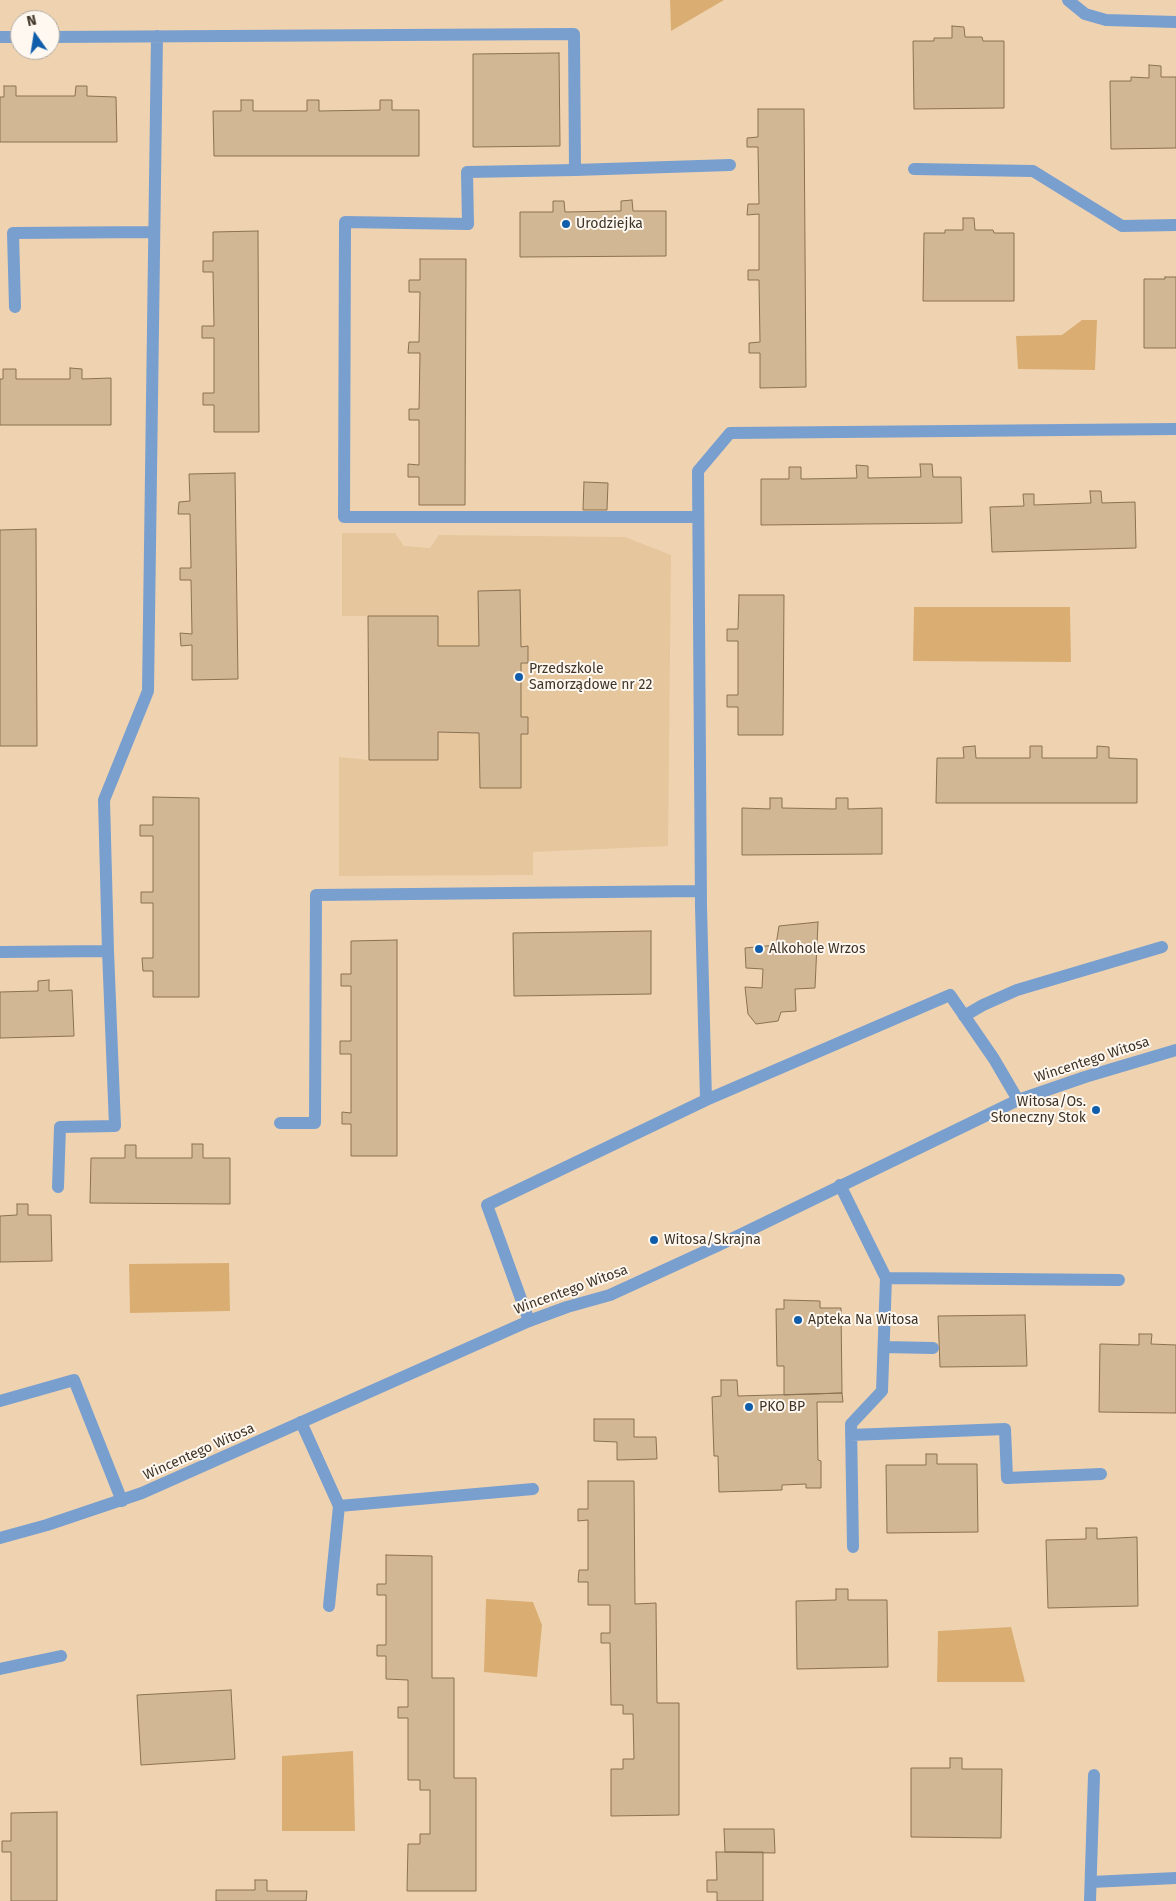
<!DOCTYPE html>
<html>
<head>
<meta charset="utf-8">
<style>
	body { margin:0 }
	#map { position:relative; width:1176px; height:1901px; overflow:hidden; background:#efd3b0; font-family:"Fira Sans",sans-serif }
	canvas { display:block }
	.north { position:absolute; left:10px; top:10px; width:50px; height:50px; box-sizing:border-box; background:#fef8f1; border:1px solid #b2aaa0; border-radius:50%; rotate:347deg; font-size:14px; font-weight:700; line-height:20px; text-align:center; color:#3f3426 }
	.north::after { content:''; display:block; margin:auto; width:18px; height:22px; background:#105dab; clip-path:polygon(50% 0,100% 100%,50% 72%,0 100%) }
</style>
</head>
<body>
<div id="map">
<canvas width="1176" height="1901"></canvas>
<div class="north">N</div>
</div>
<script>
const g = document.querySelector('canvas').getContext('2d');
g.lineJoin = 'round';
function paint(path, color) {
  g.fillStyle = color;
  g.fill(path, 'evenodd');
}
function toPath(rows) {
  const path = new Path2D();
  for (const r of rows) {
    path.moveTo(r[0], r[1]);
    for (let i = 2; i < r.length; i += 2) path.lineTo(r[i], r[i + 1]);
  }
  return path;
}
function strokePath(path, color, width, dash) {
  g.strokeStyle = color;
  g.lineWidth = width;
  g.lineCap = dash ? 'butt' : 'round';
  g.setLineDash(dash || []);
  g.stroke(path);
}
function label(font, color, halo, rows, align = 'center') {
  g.font = font + ' "Fira Sans",sans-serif';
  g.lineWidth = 4;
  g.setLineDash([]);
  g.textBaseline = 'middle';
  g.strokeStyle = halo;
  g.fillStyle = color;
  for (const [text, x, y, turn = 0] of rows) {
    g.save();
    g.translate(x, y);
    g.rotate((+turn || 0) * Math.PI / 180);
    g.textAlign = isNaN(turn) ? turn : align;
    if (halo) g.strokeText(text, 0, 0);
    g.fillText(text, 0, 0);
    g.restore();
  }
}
const built = toPath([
	[342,533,395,533,404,546,430,548,439,535,625,537,671,555,668,846,533,852,533,875,339,876,339,757,369,760,368,616,342,616]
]);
const green = toPath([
	[670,0,724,0,671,31],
	[1082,320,1097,320,1095,370,1018,369,1016,336,1062,335],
	[914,607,1070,607,1071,662,913,661],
	[229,1263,230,1311,130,1313,129,1264],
	[486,1599,533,1602,542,1625,537,1677,484,1672],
	[1011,1627,1025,1682,937,1682,938,1631],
	[353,1751,355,1831,282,1831,282,1756]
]);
const building = toPath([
	[952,26,964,27,965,37,982,37,983,41,1004,41,1004,108,914,109,913,41,934,41,934,38,952,38,952,26],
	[559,53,560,146,473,147,473,54,559,53],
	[1149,65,1161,66,1161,77,1176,77,1176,148,1111,149,1110,81,1131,81,1131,77,1149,78,1149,65],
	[4,86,16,86,16,96,75,96,76,86,87,86,87,96,116,97,117,142,0,142,0,97,4,97,4,86],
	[241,100,253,100,253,111,307,111,307,100,319,100,319,111,380,110,380,100,392,100,392,110,419,110,419,156,214,156,213,111,241,111,241,100],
	[758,109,804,109,806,387,760,388,760,353,749,353,749,343,760,342,759,280,748,280,748,270,759,270,759,214,747,215,748,204,759,204,758,147,747,147,747,138,758,137,758,109],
	[632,200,633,211,666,211,666,256,520,257,520,212,553,212,553,201,564,201,565,212,621,211,621,201,632,200],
	[963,218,974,218,975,230,993,230,994,233,1014,233,1014,301,923,301,924,233,945,233,945,230,963,230,963,218],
	[258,231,259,432,214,432,214,405,203,405,203,393,214,393,214,338,202,338,202,326,214,326,213,272,203,272,203,261,213,261,213,232,258,231],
	[420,259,466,259,465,505,419,505,419,477,408,477,408,464,419,465,419,420,409,420,409,409,419,409,420,353,408,353,409,342,419,342,420,292,409,292,409,280,420,280,420,259],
	[1165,277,1176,277,1176,348,1144,348,1144,279,1165,279,1165,277],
	[70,368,82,369,82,379,111,378,111,425,0,425,0,379,3,379,3,369,16,369,16,379,70,379,70,368],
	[920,464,932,464,933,477,961,477,962,523,761,525,761,479,789,479,789,467,801,467,801,479,857,478,856,465,868,466,868,478,921,477,920,464],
	[235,473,238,679,192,680,192,645,181,646,180,633,192,634,191,580,180,580,180,568,191,568,190,514,178,514,179,502,190,501,189,474,235,473],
	[584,482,608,483,607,510,583,510,584,482],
	[1090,491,1101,491,1102,503,1135,502,1136,548,992,552,990,507,1024,506,1023,494,1034,494,1034,505,1091,503,1090,491],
	[36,529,37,746,0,746,0,530,36,529],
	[520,590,521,647,528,646,528,663,521,663,521,717,528,717,528,734,521,734,521,788,480,788,479,733,438,732,438,760,369,760,368,616,438,616,438,646,479,646,478,591,520,590],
	[739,595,784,595,783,735,738,735,738,707,727,707,727,695,738,695,738,641,727,641,727,629,738,629,739,595],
	[975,746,976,758,1030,758,1030,746,1042,746,1042,758,1097,758,1097,746,1109,747,1109,758,1137,759,1137,803,936,803,937,758,964,758,963,747,975,746],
	[153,797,199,798,199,997,153,997,153,971,143,971,142,958,153,958,153,903,141,903,141,892,153,892,153,836,140,836,140,825,153,825,153,797],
	[770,798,782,798,782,808,836,809,836,798,848,798,848,809,882,808,882,854,742,855,742,808,770,809,770,798],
	[818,922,815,988,795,989,796,1011,781,1012,778,1021,756,1024,748,1014,745,987,762,988,763,969,746,968,745,948,776,945,779,926,818,922],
	[651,931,651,994,514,996,513,933,651,931],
	[397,940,397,1156,351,1156,351,1124,342,1124,342,1112,351,1113,351,1054,340,1054,340,1041,351,1041,351,986,341,986,341,974,351,974,351,941,397,940],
	[49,980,49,991,72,990,74,1036,0,1038,0,992,38,991,38,981,49,980],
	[192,1144,203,1144,203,1158,230,1158,230,1204,90,1203,91,1158,125,1158,125,1145,136,1145,136,1158,192,1158,192,1144],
	[17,1204,28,1204,28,1215,51,1215,52,1261,0,1262,0,1216,17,1215,17,1204],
	[784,1300,820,1301,820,1308,841,1308,842,1393,784,1395,784,1366,777,1366,776,1309,784,1309,784,1300],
	[1025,1315,1027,1366,940,1367,938,1316,1025,1315],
	[1139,1334,1152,1334,1151,1344,1176,1345,1176,1413,1099,1412,1100,1344,1139,1345,1139,1334],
	[721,1380,737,1380,738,1396,842,1393,843,1402,817,1402,818,1460,821,1461,821,1488,806,1488,806,1484,782,1485,782,1490,719,1492,718,1456,714,1456,712,1397,721,1396,721,1380],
	[594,1419,634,1419,634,1437,656,1437,657,1459,617,1460,617,1442,594,1441,594,1419],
	[926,1454,937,1454,937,1464,977,1464,978,1532,887,1533,886,1465,926,1465,926,1454],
	[588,1481,634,1481,635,1604,656,1603,657,1703,679,1703,679,1815,611,1816,611,1769,623,1769,623,1759,634,1759,633,1714,623,1714,623,1705,611,1705,610,1643,601,1643,601,1633,610,1633,610,1605,588,1605,588,1582,578,1582,579,1570,588,1570,588,1520,578,1521,578,1509,588,1509,588,1481],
	[1086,1528,1097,1528,1097,1539,1137,1537,1138,1606,1048,1608,1046,1540,1086,1539,1086,1528],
	[386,1555,432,1556,432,1678,454,1678,454,1778,476,1778,476,1891,407,1891,408,1844,420,1844,420,1834,430,1834,430,1790,420,1790,420,1780,408,1780,408,1718,398,1718,398,1707,408,1707,408,1680,386,1679,386,1656,377,1656,377,1645,386,1645,386,1595,377,1595,377,1584,386,1584,386,1555],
	[836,1589,848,1589,848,1600,887,1600,888,1667,797,1669,796,1601,836,1600,836,1589],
	[231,1690,235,1759,141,1765,137,1695,231,1690],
	[950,1758,962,1758,962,1769,1002,1769,1001,1838,911,1837,911,1768,950,1768,950,1758],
	[57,1812,57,1901,11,1901,11,1852,2,1852,2,1841,11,1841,11,1813,57,1812],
	[724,1829,774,1829,775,1853,725,1852,724,1829],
	[716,1852,763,1852,763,1901,717,1901,717,1892,707,1892,707,1880,717,1880,716,1852],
	[255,1880,267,1880,267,1891,307,1891,306,1901,216,1901,216,1890,255,1890,255,1880]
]);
const service = toPath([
	[468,224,467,172,575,170],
	[964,1016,983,1005,1017,990,1162,947],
	[0,1669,61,1656],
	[1091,1882,1176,1878]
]);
const minor = toPath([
	[1068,0,1085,14,1106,20,1176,22],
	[0,37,20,37],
	[50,37,574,34,575,170,730,165],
	[914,169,1033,171,1122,226,1176,225],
	[468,224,345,222,344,517,697,517],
	[15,307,13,233,153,232],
	[0,952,108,951,104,800,148,691,157,36],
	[706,1100,950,995,994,1059,1018,1100],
	[280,1123,315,1123,316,895,700,891],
	[840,1185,886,1278,882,1391,851,1424,853,1547],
	[58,1187,60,1127,115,1126,108,951],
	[886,1278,1119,1280],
	[529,1321,487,1205,706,1100,701,907,698,471,730,433,1176,429],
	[884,1347,933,1348],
	[0,1401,74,1380,122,1501],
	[301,1422,339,1506,329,1606],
	[851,1435,1005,1429,1007,1478,1101,1474],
	[339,1506,533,1489],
	[1090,1901,1094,1775]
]);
const tertiary = toPath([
	[0,1538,47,1525,142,1493,529,1321,567,1307,610,1295,719,1245,1018,1100,1085,1077,1176,1050]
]);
const markers = [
	[566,224,5,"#105dab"],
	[519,677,5,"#105dab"],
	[759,949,5,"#105dab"],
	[1096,1110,5,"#105dab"],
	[654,1240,5,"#105dab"],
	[798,1320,5,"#105dab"],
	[749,1407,5,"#105dab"]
];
const poiNames = [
	["Urodziejka",576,224],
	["Przedszkole",529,669],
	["Samorządowe nr 22",529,685],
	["Alkohole Wrzos",769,949],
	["Witosa/Os.",1086,1102,"right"],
	["Słoneczny Stok",1086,1118,"right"],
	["Witosa/Skrajna",664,1240],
	["Apteka Na Witosa",808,1320],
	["PKO BP",759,1407]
];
const streetNames = [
	["Wincentego Witosa",1092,1060,-18],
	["Wincentego Witosa",571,1290,-20],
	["Wincentego Witosa",199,1452,-24]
];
paint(built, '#e6c69c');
paint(green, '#daae73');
paint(building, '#d2b794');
strokePath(building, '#8a7251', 1);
strokePath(service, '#799fcf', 12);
strokePath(minor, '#799fcf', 12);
strokePath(tertiary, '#799fcf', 12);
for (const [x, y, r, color] of markers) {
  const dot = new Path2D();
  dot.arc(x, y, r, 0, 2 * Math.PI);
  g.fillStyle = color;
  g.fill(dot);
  strokePath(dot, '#fef8f1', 2);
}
label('14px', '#3f3426', '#fef8f1', poiNames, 'left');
label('14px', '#3f3426', '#fef8f1', streetNames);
</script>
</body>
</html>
